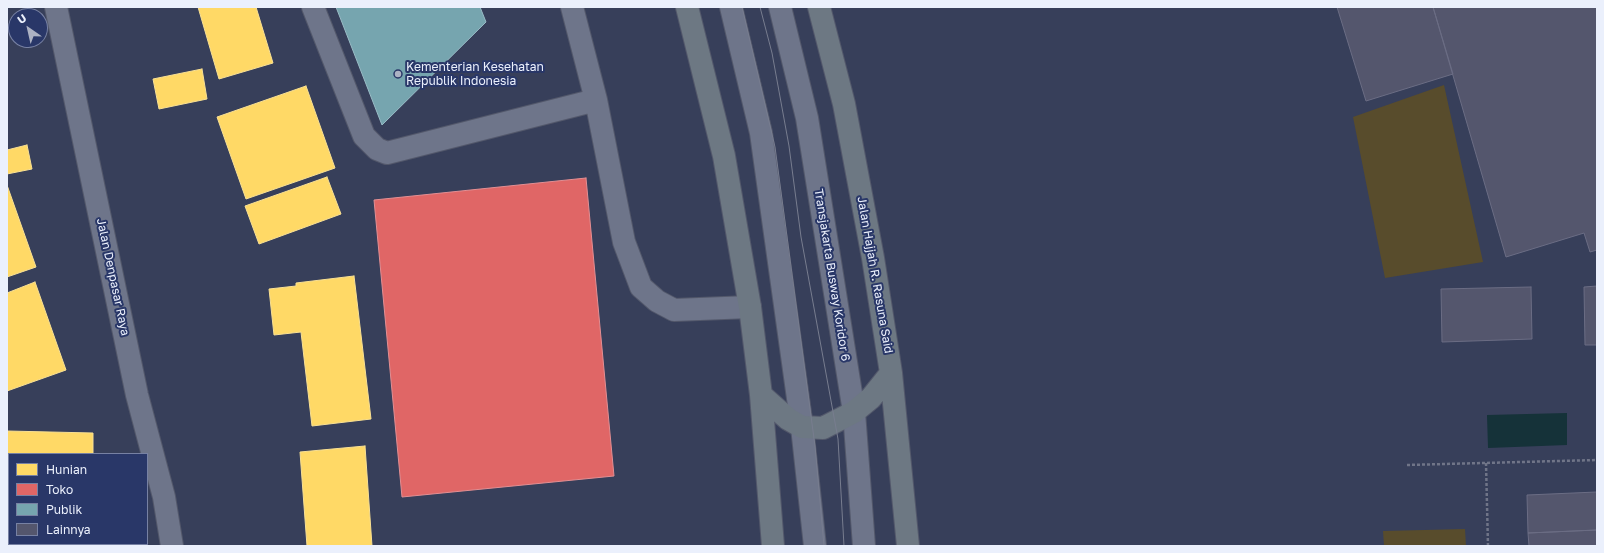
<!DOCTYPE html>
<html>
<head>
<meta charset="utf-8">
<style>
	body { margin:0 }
	#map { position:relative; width:1604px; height:553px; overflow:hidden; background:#373f5a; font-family:"Golos Text",sans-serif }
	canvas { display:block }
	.frame { position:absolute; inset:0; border:8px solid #ebf0fc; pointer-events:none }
	.legend { position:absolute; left:8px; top:453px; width:140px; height:92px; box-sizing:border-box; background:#293768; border:1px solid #7781a3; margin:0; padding:5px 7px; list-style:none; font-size:12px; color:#ebf0fc }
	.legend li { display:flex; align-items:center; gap:8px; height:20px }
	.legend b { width:20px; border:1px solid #7781a3 }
	.north { position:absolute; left:8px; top:8px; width:40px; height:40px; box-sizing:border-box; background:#293768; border:1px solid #7781a3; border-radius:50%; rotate:326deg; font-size:11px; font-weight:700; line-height:16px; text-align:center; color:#ebf0fc }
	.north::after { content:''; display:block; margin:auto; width:14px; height:18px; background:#acb2c3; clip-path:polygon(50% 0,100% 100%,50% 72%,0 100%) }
</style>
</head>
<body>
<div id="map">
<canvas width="1604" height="553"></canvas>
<div class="frame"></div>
<ul class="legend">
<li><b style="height:11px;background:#ffd966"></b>Hunian</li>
<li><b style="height:11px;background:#e06666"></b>Toko</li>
<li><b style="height:11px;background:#76a5af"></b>Publik</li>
<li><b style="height:11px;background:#54566d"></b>Lainnya</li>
</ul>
<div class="north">U</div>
</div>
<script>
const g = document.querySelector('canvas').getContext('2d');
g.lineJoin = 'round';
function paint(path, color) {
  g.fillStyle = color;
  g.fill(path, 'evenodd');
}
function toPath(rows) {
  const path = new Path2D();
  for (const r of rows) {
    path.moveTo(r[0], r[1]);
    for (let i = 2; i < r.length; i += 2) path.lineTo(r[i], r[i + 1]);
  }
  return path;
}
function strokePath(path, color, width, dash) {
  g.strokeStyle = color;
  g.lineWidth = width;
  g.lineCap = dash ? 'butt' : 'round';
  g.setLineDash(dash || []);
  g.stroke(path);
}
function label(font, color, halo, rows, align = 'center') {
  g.font = font + ' "Golos Text",sans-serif';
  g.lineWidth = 4;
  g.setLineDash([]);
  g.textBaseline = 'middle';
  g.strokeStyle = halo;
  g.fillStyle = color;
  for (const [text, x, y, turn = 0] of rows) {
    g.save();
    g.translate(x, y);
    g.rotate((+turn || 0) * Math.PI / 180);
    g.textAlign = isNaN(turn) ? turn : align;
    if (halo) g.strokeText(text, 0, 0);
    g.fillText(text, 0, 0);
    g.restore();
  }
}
const green = toPath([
	[1444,85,1483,262,1385,278,1353,117],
	[1465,529,1466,546,1384,546,1383,531]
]);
const water = toPath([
	[1567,413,1567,445,1488,448,1487,415]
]);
const homes = toPath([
	[198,7,256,7,273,63,219,79,198,7],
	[202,69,207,99,159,109,153,79,202,69],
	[306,86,335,168,246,199,217,117,306,86],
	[27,145,32,169,7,174,7,150,27,145],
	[327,177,341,214,259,244,245,206,327,177],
	[7,185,36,267,7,277,7,185],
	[354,276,371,419,312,426,301,332,274,335,269,289,296,286,296,283,354,276],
	[35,282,66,370,7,391,7,293,35,282],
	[7,431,93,433,93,454,9,454,9,486,7,486,7,431],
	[365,446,372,546,307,546,300,452,365,446],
	[7,518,9,518,9,544,65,544,65,546,7,546,7,518]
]);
const shops = toPath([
	[586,178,614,476,402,497,374,200,586,178]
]);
const public = toPath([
	[336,7,480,7,486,22,382,125,336,7]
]);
const building = toPath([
	[1337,7,1433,7,1453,74,1366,101,1337,7],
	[1433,7,1597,7,1597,250,1590,252,1584,233,1506,257,1433,7],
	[1597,286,1597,345,1585,345,1584,287,1597,286],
	[1531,287,1532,339,1442,342,1441,289,1531,287],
	[1597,492,1597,530,1528,533,1527,495,1597,492],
	[1597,530,1597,546,1529,546,1528,533,1597,530]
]);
const path = toPath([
	[1486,463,1488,546],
	[1407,465,1597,460]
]);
const minor = toPath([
	[56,7,137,395,164,497,172,546],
	[313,7,364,136,377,149,387,153,596,100],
	[572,7,596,100,624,242,641,287,657,301,674,310,750,307],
	[731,7,761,133,802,427,815,546],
	[780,7,807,118,854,412,864,546]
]);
const major = toPath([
	[687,7,724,156,750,307,761,395,773,546],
	[819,7,844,104,873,258,891,373,908,546],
	[761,395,788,419,802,427,823,428,854,412,871,398,891,373]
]);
const tram = toPath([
	[742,7,775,147,815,446,824,546],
	[760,7,772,53,789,146,801,237,838,439,844,546]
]);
const markers = [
	[398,74,4,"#acb2c3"]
];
const poiNames = [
	["Kementerian Kesehatan",406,67],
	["Republik Indonesia",406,81]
];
const streetNames = [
	["Transjakarta Busway Koridor 6",832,275,81],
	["Jalan Hajjah R. Rasuna Said",875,275,80],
	["Jalan Denpasar Raya",113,277,78]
];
paint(green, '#584c2c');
paint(water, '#153239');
paint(homes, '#ffd966');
strokePath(homes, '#f9e093', 1);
paint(shops, '#e06666');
strokePath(shops, '#e38f93', 1);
paint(public, '#76a5af');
strokePath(public, '#99bcc6', 1);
paint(building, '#54566d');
strokePath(building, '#6b6d84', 1);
strokePath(minor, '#53586b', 24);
strokePath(major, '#53586b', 24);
strokePath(path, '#707588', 2.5, [3, 2]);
strokePath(minor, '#6e758a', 22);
strokePath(major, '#6d7883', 22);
strokePath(tram, '#787d8f', 1);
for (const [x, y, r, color] of markers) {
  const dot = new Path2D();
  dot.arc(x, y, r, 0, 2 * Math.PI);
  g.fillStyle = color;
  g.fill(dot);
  strokePath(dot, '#293768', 1.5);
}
label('12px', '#ebf0fc', '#293768', poiNames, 'left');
label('12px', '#ebf0fc', '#293768', streetNames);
</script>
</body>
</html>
